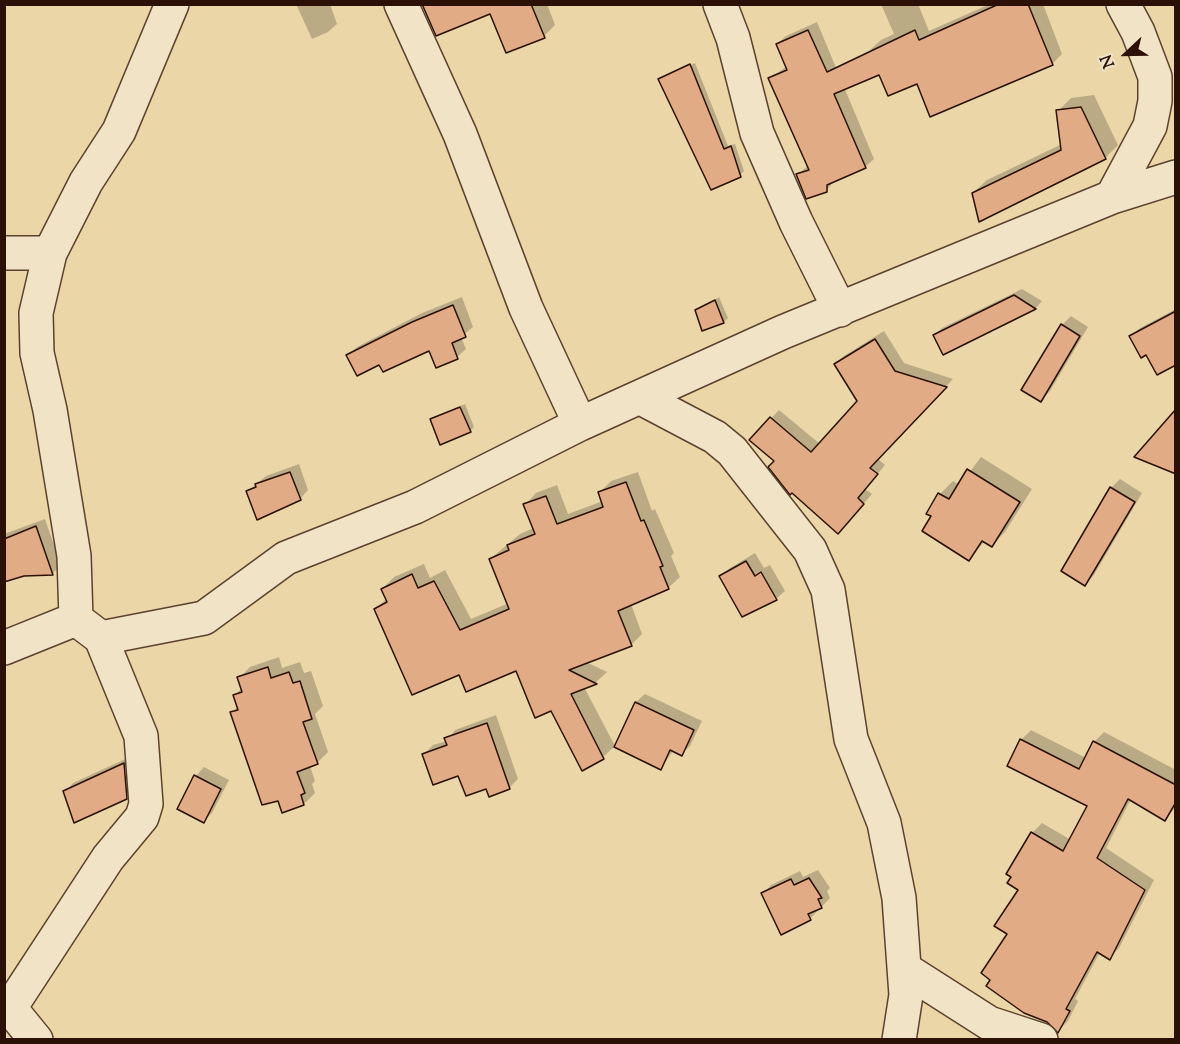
<!DOCTYPE html>
<html>
<head>
<meta charset="utf-8">
<style>
	body { margin:0 }
	#map { position:relative; width:1180px; height:1044px; overflow:hidden; background:#ead6a7; font-family:"Sorts Mill Goudy",serif }
	canvas { display:block }
	.frame { position:absolute; inset:0; border:6px solid #2b1105; pointer-events:none }
	.north { position:absolute; left:1096px; top:24px; width:60px; height:60px; -webkit-text-stroke:4px #f1e4c6; paint-order:stroke; rotate:248deg; font-size:16px; font-weight:700; line-height:24px; text-align:center; color:#2b1105 }
	.north::after { content:''; display:block; margin:auto; width:21px; height:27px; background:#2b1105; clip-path:polygon(50% 0,100% 100%,50% 72%,0 100%) }
</style>
</head>
<body>
<div id="map">
<canvas width="1180" height="1044"></canvas>
<div class="frame"></div>
<div class="north">N</div>
</div>
<script>
const g = document.querySelector('canvas').getContext('2d');
g.lineJoin = 'round';
function paint(path, color) {
  g.fillStyle = color;
  g.fill(path, 'evenodd');
}
function toPath(rows) {
  const path = new Path2D();
  for (const r of rows) {
    path.moveTo(r[0], r[1]);
    for (let i = 2; i < r.length; i += 2) path.lineTo(r[i], r[i + 1]);
  }
  return path;
}
function strokePath(path, color, width, dash) {
  g.strokeStyle = color;
  g.lineWidth = width;
  g.lineCap = dash ? 'butt' : 'round';
  g.setLineDash(dash || []);
  g.stroke(path);
}
const shadow = toPath([
	[296,4,330,4,337,24,328,32,312,39],
	[423,4,547,4,555,25,544,36,491,12],
	[881,4,918,4,929,31,990,4,1043,4,1062,54,1052,64,917,82,870,50,881,40,894,34],
	[817,22,874,159,865,167,835,180,826,191,797,175,809,165,769,79,787,66,777,44,786,36],
	[695,63,728,146,735,144,744,171,740,175,662,79],
	[1094,95,1118,145,1105,158,973,193,987,180,1062,144,1058,111,1071,98],
	[1022,289,1042,301,1036,308,944,353,935,335,942,328],
	[462,297,473,327,461,337,466,349,457,357,429,349,380,362,348,355,357,347,422,313],
	[719,297,728,318,724,322,696,311],
	[1176,309,1176,363,1147,353,1131,336,1140,328],
	[1071,316,1088,327,1050,391,1041,400,1062,325],
	[884,331,904,363,953,379,878,459,885,465,865,489,872,494,846,524,751,440,779,410,820,444,859,402,836,364,844,356],
	[465,404,474,427,470,431,432,419],
	[981,457,1032,489,1005,532,992,545,985,541,969,559,933,516,940,494,953,481,960,485],
	[299,464,308,490,300,499,248,491,266,476],
	[638,472,652,511,655,509,674,553,671,556,680,577,668,588,631,604,642,634,631,645,586,662,607,672,596,682,584,687,615,746,603,757,582,769,552,710,517,669,460,673,376,609,387,598,382,589,394,577,424,564,430,578,445,570,471,619,509,603,490,559,520,534,534,528,525,505,536,493,557,485,568,514,603,501,599,493,611,481],
	[1120,479,1142,493,1094,575,1085,584,1111,488],
	[45,519,61,565,52,574,24,575,4,581,4,534],
	[755,553,764,568,770,565,785,591,776,599,721,577,730,568],
	[279,657,282,668,300,662,304,673,311,671,323,706,315,714,328,752,317,763,310,766,315,781,312,784,315,793,304,804,283,811,232,713,238,706,235,695,242,688,239,678,250,667],
	[645,694,702,721,690,746,681,754,673,751,661,768,615,747,636,702],
	[496,715,518,779,509,788,487,787,424,754,433,745,447,741,455,730],
	[1031,730,1086,758,1094,742,1104,732,1176,770,1174,809,1164,819,1131,799,1106,848,1154,880,1119,948,1109,958,1100,952,1075,999,1078,1001,1068,1021,1058,1031,1048,1021,1009,934,1032,833,1042,823,1071,840,1089,805,1021,740],
	[132,756,135,789,126,798,65,792,73,783],
	[204,767,229,780,212,813,204,821,179,809,196,776],
	[818,870,830,888,827,891,830,898,810,919,763,894,771,885,800,871,803,877]
]);
const building = toPath([
	[422,4,531,4,545,38,506,53,490,14,436,36,422,4],
	[999,4,1028,4,1053,65,930,117,917,84,888,96,879,75,834,94,866,168,827,185,827,192,806,199,796,174,809,170,768,78,787,70,776,44,808,30,827,72,915,30,919,40,999,4],
	[690,64,724,149,731,146,741,177,711,190,658,79,690,64],
	[1081,107,1106,159,979,222,972,193,1061,150,1056,110,1081,107],
	[1014,295,1036,309,943,355,933,335,1014,295],
	[715,300,724,323,702,331,695,310,715,300],
	[453,305,466,337,452,343,458,359,436,368,429,351,383,372,379,365,357,376,346,355,412,322,453,305],
	[1176,311,1176,365,1157,375,1146,355,1141,358,1129,336,1176,311],
	[1061,324,1080,336,1041,402,1021,390,1061,324],
	[875,339,895,371,947,387,870,468,878,474,858,498,864,504,838,534,792,493,790,495,768,467,774,461,749,440,770,417,811,452,857,401,834,364,875,339],
	[460,407,471,432,440,445,430,419,460,407],
	[1176,409,1176,474,1134,457,1176,409],
	[967,469,1020,502,992,547,982,541,969,561,922,531,931,516,926,514,938,493,949,499,967,469],
	[290,472,301,500,257,520,246,491,256,487,255,484,290,472],
	[626,482,641,521,644,520,663,566,660,567,669,589,618,611,632,646,569,670,597,684,571,694,604,759,582,771,551,711,535,718,516,671,466,692,459,675,412,695,374,609,387,602,381,589,412,574,418,588,434,581,460,630,509,609,489,559,509,550,507,545,535,534,523,504,546,496,557,524,603,507,598,492,626,482],
	[1110,487,1135,502,1085,586,1061,571,1110,487],
	[36,526,53,575,24,576,4,582,4,539,36,526],
	[746,561,755,576,761,572,777,600,742,617,719,576,746,561],
	[268,667,271,678,289,672,293,683,300,681,312,719,303,722,318,764,297,772,305,793,301,795,304,805,282,813,278,801,262,805,230,712,238,710,233,695,242,692,237,677,268,667],
	[635,702,694,730,682,756,670,750,661,770,614,747,635,702],
	[487,723,510,789,489,797,486,789,466,796,458,776,433,785,422,754,447,745,444,738,487,723],
	[1020,739,1079,769,1093,741,1176,785,1176,802,1165,821,1128,799,1097,858,1145,890,1110,960,1097,952,1066,1009,1070,1011,1058,1033,1047,1022,1024,1013,986,986,990,980,981,973,1007,934,994,926,1018,890,1007,883,1011,877,1006,874,1031,832,1063,851,1087,806,1007,766,1020,739],
	[124,763,127,799,74,823,63,791,124,763],
	[194,775,221,789,204,823,177,809,194,775],
	[809,878,822,898,818,899,822,908,808,914,811,920,781,935,761,893,791,879,794,885,809,878]
]);
const minor = toPath([
	[401,4,460,134,526,308,580,424],
	[720,4,733,38,757,133,796,222,840,310],
	[1112,197,1150,126,1155,101,1155,77,1138,32,1123,4],
	[4,253,50,253],
	[641,398,715,437,732,451,810,550,828,590,851,739,884,823,899,898,906,995,899,1040],
	[76,619,74,556,50,410,37,353,36,313,50,253,86,182,119,131,172,4],
	[4,648,76,619,101,638,204,618,286,558,415,507,580,424,783,332,1112,197,1176,177],
	[906,970,989,1023,1041,1040],
	[36,1040,10,1008,108,858,142,817,146,804,141,736,101,638]
]);
paint(shadow, '#0003');
paint(building, '#e1ab86');
strokePath(building, '#2b1105', 1.5);
strokePath(minor, '#5b422e', 36);
strokePath(minor, '#f1e4c6', 33);
</script>
</body>
</html>
